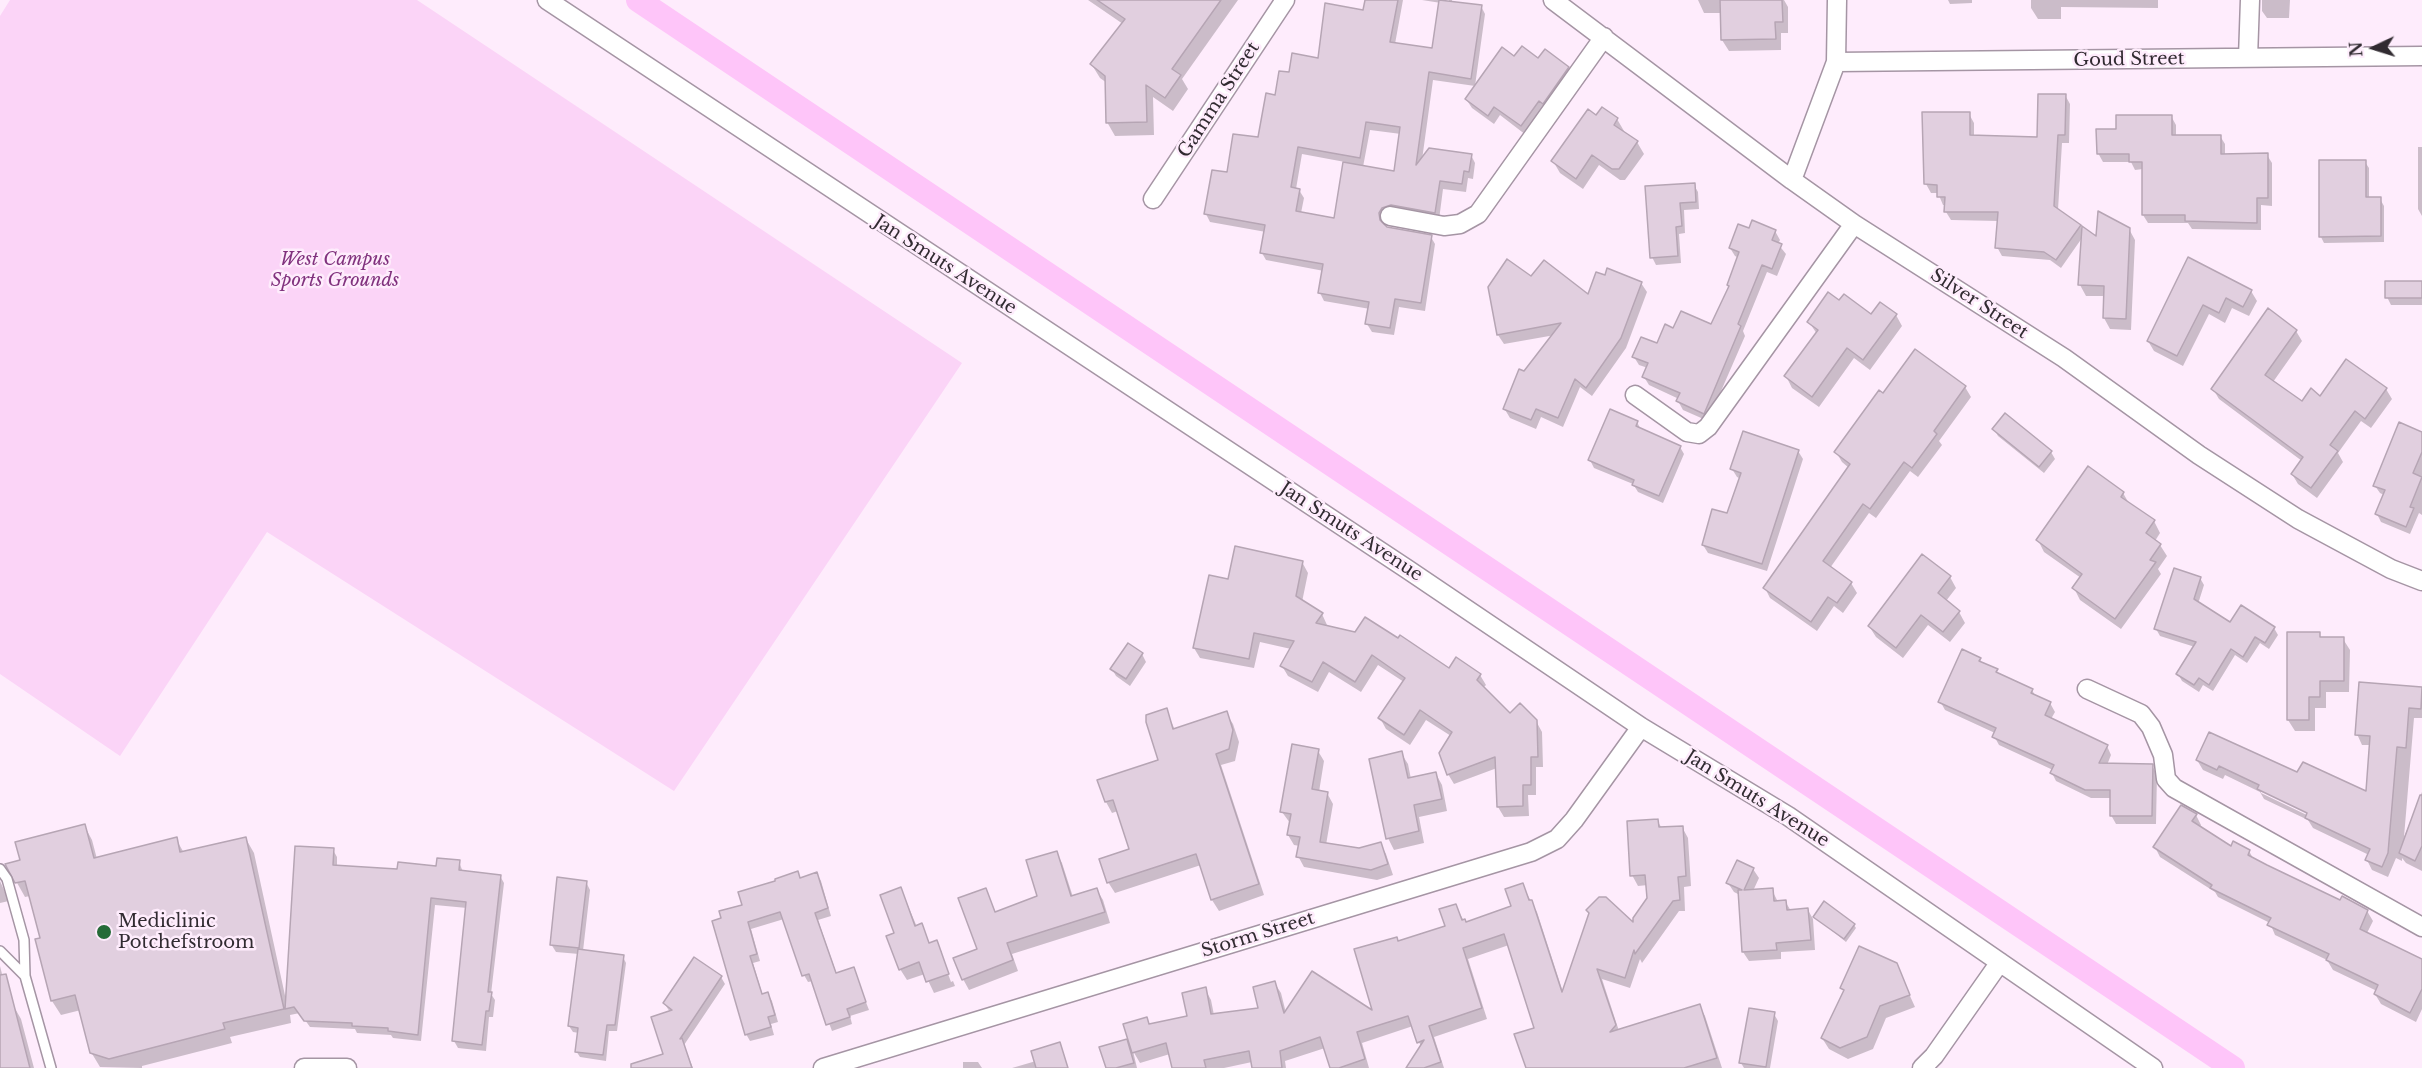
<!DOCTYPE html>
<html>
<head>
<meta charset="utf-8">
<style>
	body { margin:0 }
	#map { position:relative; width:2422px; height:1068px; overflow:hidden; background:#feecfc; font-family:"Libre Baskerville",serif }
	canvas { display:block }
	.north { position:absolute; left:2344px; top:18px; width:60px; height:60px; -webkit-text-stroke:4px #feecfc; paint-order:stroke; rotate:266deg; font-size:16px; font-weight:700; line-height:24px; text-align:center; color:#312b31 }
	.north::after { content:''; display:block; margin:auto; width:21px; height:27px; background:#312b31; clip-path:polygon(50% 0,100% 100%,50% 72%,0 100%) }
</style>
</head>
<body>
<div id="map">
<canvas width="2422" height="1068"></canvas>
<div class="north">N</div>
</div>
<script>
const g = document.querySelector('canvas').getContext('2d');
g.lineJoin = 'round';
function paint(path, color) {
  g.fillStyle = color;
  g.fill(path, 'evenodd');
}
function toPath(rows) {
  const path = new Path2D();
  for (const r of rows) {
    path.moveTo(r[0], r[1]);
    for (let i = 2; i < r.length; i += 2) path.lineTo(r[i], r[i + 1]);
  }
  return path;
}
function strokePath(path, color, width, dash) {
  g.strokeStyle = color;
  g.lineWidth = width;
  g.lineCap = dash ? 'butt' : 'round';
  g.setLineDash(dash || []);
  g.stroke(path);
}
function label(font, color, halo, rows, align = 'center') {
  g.font = font + ' "Libre Baskerville",serif';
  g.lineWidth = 5;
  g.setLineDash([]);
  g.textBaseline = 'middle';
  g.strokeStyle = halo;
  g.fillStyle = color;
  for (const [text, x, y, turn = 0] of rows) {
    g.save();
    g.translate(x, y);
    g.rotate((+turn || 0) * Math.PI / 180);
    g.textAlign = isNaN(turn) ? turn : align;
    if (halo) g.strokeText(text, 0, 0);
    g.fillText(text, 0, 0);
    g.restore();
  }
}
const green = toPath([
	[10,0,417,0,962,363,674,791,267,532,120,756,0,674,0,16]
]);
const shadow = toPath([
	[1088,0,1238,0,1182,79,1188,89,1173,111,1153,97,1154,135,1115,136,1107,122,1107,83,1100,78,1092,65,1123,24],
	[1366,0,1403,0,1395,44,1433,50,1441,3,1422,0,1446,0,1445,4,1448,5,1449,0,1452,0,1452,2,1481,6,1485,14,1475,86,1433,80,1422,160,1471,155,1475,163,1473,179,1468,178,1466,192,1443,189,1439,220,1386,216,1383,222,1387,228,1431,237,1435,244,1425,311,1399,307,1394,335,1372,332,1367,324,1370,309,1324,301,1320,293,1324,271,1266,260,1262,253,1266,232,1210,222,1206,214,1228,174,1260,139,1276,96,1290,74,1319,60,1364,11],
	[1370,130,1401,134,1395,172,1363,167],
	[1302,154,1345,162,1335,220,1301,213,1304,198,1299,190,1296,189],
	[1698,0,1784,0,1788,7,1788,33,1781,33,1781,50,1729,51,1722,40,1722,13,1704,13],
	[1948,0,1972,0,1972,3,1950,4],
	[2031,0,2158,0,2158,8,2061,7,2061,19,2038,19,2031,8],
	[2262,0,2290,0,2289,18,2267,18,2262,11],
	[1515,58,1539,60,1568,68,1573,77,1526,135,1500,115,1494,124,1472,108,1466,99],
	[2065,95,2070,104,2069,143,2062,143,2058,210,2080,226,2083,231,2098,239,2129,229,2135,240,2131,330,2110,329,2104,318,2105,296,2086,296,2080,285,2082,238,2061,268,2050,260,2002,256,1997,247,1999,221,1951,220,1946,212,1946,205,1943,205,1938,193,1931,193,1926,184,1969,114,1974,123,1974,137,2039,138],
	[2171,116,2176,125,2176,136,2220,136,2225,144,2225,155,2267,155,2272,163,2272,206,2261,205,2261,230,2192,229,2188,223,2148,223,2143,215,2143,169,2135,170,2131,162,2103,162,2098,153,2118,131],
	[1596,117,1617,119,1624,131,1623,132,1637,142,1644,154,1625,180,1620,180,1599,165,1583,189,1560,173,1553,161],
	[2418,147,2422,147,2422,216,2418,209],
	[2365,162,2369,168,2369,199,2380,199,2384,206,2384,242,2324,243,2321,237],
	[1694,185,1698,192,1699,209,1684,210,1685,233,1679,234,1681,263,1656,265,1652,257,1647,188],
	[1750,230,1775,231,1780,240,1778,244,1786,254,1777,276,1767,272,1743,331,1745,336,1708,421,1683,410,1678,401,1679,399,1649,385,1644,377,1648,368,1639,365,1634,357,1658,345,1674,330,1712,326,1730,287,1739,258,1735,256,1730,248],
	[2189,259,2251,291,2257,301,2249,316,2232,308,2225,323,2209,314,2183,366,2154,351,2148,341],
	[1531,278,1588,297,1641,283,1647,292,1626,348,1592,396,1580,387,1563,427,1541,417,1536,429,1510,418,1504,408,1525,373,1555,335,1504,344,1498,335],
	[2422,282,2422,305,2391,305,2387,297],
	[1840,303,1871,316,1896,315,1902,326,1870,370,1854,358,1819,407,1792,388,1786,376,1817,334,1809,322],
	[2296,331,2302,341,2273,382,2302,403,2321,398,2386,389,2392,399,2371,428,2361,421,2338,453,2343,462,2317,498,2298,484,2292,474,2302,461,2219,399,2213,389],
	[1965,387,1971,397,1939,441,1942,445,1918,477,1910,471,1876,518,1869,513,1830,568,1851,583,1857,593,1843,613,1834,606,1817,631,1770,598,1765,588,1849,468,1842,462,1836,452,1883,395],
	[1637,422,1641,430,1680,447,1684,454,1663,503,1638,492,1633,484,1594,468,1590,460],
	[1994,429,2051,452,2055,459,2044,473,1998,436],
	[2422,434,2422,515,2419,513,2410,534,2381,522,2377,514,2384,495,2380,493,2375,486],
	[1798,451,1803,459,1767,571,1708,553,1703,545,1728,515,1741,479,1737,477,1732,469],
	[2123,493,2130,505,2154,521,2160,533,2155,541,2160,545,2167,556,2158,569,2161,574,2121,629,2080,600,2074,588,2081,578,2044,552,2038,540],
	[1302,562,1308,573,1302,602,1322,614,1327,625,1326,627,1449,670,1480,675,1486,685,1483,688,1510,715,1536,721,1542,732,1543,767,1536,767,1536,795,1528,795,1529,816,1504,817,1498,807,1497,768,1454,784,1448,774,1451,736,1426,720,1410,745,1386,729,1380,718,1404,682,1378,665,1361,692,1329,672,1318,692,1288,676,1282,666,1291,649,1260,642,1254,668,1200,658,1194,648,1229,581],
	[1950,577,1956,588,1946,601,1959,612,1965,623,1950,642,1928,625,1903,658,1876,637,1869,626],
	[2200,578,2204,585,2198,604,2231,624,2274,628,2278,635,2269,649,2260,643,2247,663,2235,655,2213,691,2203,685,2199,692,2182,681,2178,674,2195,647,2160,636,2156,629],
	[2319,634,2322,639,2343,639,2350,650,2349,692,2326,692,2326,708,2315,708,2315,731,2295,731,2288,720],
	[1128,645,1142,654,1146,662,1130,686,1116,676,1112,669],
	[1980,659,1982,664,1996,670,1999,675,2032,690,2036,697,2050,703,2055,712,2051,719,2107,746,2111,755,2107,765,2152,766,2157,774,2156,824,2116,824,2111,815,2112,798,2091,798,2056,781,2052,773,2053,770,1999,745,1994,736,1995,733,1945,710,1940,701],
	[2422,689,2422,718,2414,718,2404,837,2422,792,2422,871,2406,863,2402,858,2402,861,2396,858,2388,877,2372,870,2367,860,2369,855,2313,828,2308,820,2264,799,2260,792,2225,775,2223,779,2203,770,2197,760,2298,774,2367,793,2371,745,2362,745,2357,734],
	[2261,789,2315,815,2313,818,2261,793],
	[1166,710,1175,730,1226,713,1233,724,1239,742,1235,761,1221,765,1264,895,1219,911,1212,900,1201,865,1115,893,1108,882,1131,850,1118,811,1112,813,1106,802,1160,761],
	[1318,751,1324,761,1319,792,1327,793,1333,804,1326,845,1360,850,1380,843,1386,854,1393,875,1377,880,1304,867,1298,856,1300,846,1294,845,1288,835,1290,823,1282,812],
	[1401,753,1408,764,1411,779,1436,774,1442,785,1447,811,1419,817,1424,843,1394,850,1388,838],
	[2196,815,2201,825,2200,827,2231,849,2249,851,2254,860,2341,902,2367,911,2373,921,2367,933,2422,961,2422,1009,2416,1022,2381,1004,2375,994,2377,991,2333,970,2327,960,2275,935,2270,923,2218,897,2215,892,2160,857,2155,847],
	[1657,821,1662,828,1682,827,1688,838,1691,886,1684,887,1685,911,1679,911,1642,963,1640,959,1630,988,1602,979,1619,1031,1699,1005,1705,1016,1722,1068,1527,1068,1536,1028,1509,945,1468,959,1487,1019,1434,1037,1444,1068,1408,1068,1421,1047,1413,1026,1362,1043,1369,1068,1332,1068,1325,1048,1285,1061,1286,1068,1253,1068,1252,1062,1224,1068,1173,1068,1170,1054,1140,1063,1133,1051,1137,1068,1107,1068,1126,1041,1131,1050,1146,1018,1150,1026,1189,1017,1205,989,1211,1000,1214,1015,1260,1009,1274,982,1281,993,1286,1013,1375,1013,1398,943,1447,927,1455,906,1466,924,1513,907,1522,885,1537,912,1563,992,1635,925,1648,899,1648,885,1638,886,1632,875],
	[84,825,92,840,97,859,176,839,184,853,246,839,254,853,286,1000,333,850,337,857,337,867,398,870,437,867,459,862,463,872,500,876,504,883,491,994,495,1000,493,1017,489,1017,486,1051,458,1048,454,1041,467,908,435,905,421,1041,393,1038,391,1035,357,1033,355,1029,310,1027,300,1013,290,1015,291,1023,230,1037,232,1043,142,1066,142,1068,100,1067,91,1052,81,1010,61,1015,52,1001,42,939,30,896,25,897,7,865,21,861],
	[1056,852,1062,863,1073,897,1097,890,1103,900,1110,923,1012,954,1018,971,969,990,963,979,979,949,986,890,996,913,1039,896],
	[1753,869,1759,878,1753,891,1772,890,1778,902,1785,901,1791,911,1808,910,1813,919,1815,950,1781,952,1781,959,1749,961,1743,952,1740,895,1734,892,1728,883],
	[797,873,801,880,817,874,821,881,831,916,818,920,837,975,853,969,869,1010,850,1016,852,1024,832,1031,813,981,808,982,804,975,784,919,751,929,760,961,753,963,763,996,768,994,772,1001,778,1022,771,1024,774,1035,750,1041,746,1034,744,906,777,882],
	[0,881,9,901,0,903],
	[586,882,590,890,583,951,623,957,626,963,617,1031,609,1031,606,1061,580,1057,576,1051,579,1033,573,1032,569,1026,579,954,556,952,551,944],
	[901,889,917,927,921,925,930,944,936,942,942,952,940,952,951,982,953,981,955,986,934,993,925,974,907,980,900,969,896,934],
	[1815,917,1854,925,1856,928,1846,942],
	[1896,965,1915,1007,1886,1018,1873,1049,1848,1059,1829,1049,1822,1038,1845,993,1842,988],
	[0,966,10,1006,13,1005,21,1019,34,1068,0,1068],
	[721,977,725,984,684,1045,693,1068,670,1068,670,1012,664,1003],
	[1774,1014,1778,1021,1770,1068,1744,1068,1741,1063],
	[1059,1044,1068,1068,1012,1068,1036,1061],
	[963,1062,978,1062,982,1068,963,1068]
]);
const canal = toPath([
	[638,0,2233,1068]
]);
const building = toPath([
	[1097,0,1221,0,1172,69,1181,75,1165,98,1146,85,1147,122,1106,123,1105,76,1090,64,1125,19,1097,0],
	[1365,0,1398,0,1390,42,1432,48,1439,0,1482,5,1471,79,1429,72,1416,165,1429,148,1472,154,1469,172,1464,171,1462,184,1440,181,1435,213,1391,205,1382,208,1379,213,1380,220,1387,227,1432,235,1421,303,1395,299,1390,328,1365,324,1369,302,1318,293,1323,264,1260,253,1265,225,1204,214,1212,170,1227,172,1233,134,1258,137,1266,93,1275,95,1279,71,1289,72,1292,53,1318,58,1325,3,1363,10,1365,0],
	[1366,122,1400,127,1394,171,1343,162,1334,218,1296,211,1300,189,1291,187,1298,147,1360,158,1366,122],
	[1720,0,1782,0,1783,22,1775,22,1776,39,1721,40,1720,0],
	[1522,46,1538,58,1545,49,1569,67,1543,104,1539,101,1521,126,1494,107,1488,116,1465,99,1502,47,1514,56,1522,46],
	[2038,94,2066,94,2065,135,2058,135,2054,206,2081,225,2056,260,2044,252,1995,248,1998,212,1944,212,1945,197,1937,197,1937,185,1924,184,1922,112,1970,112,1970,135,2037,137,2038,94],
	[1602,107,1618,118,1614,125,1638,141,1619,169,1612,169,1592,155,1576,179,1551,161,1588,109,1596,115,1602,107],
	[2116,115,2172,115,2172,135,2221,135,2221,154,2268,153,2268,198,2257,198,2257,223,2185,221,2185,215,2142,215,2142,162,2129,162,2129,154,2097,154,2096,129,2116,129,2116,115],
	[2319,160,2366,160,2366,197,2381,197,2381,236,2319,237,2319,160],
	[1695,183,1696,202,1680,203,1682,226,1676,227,1678,256,1650,258,1645,186,1695,183],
	[2098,211,2130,228,2126,319,2103,318,2104,286,2078,285,2082,226,2096,236,2098,211],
	[1752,220,1776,230,1772,240,1782,244,1772,269,1762,265,1738,324,1741,326,1704,414,1676,401,1680,393,1642,377,1648,363,1632,357,1641,337,1657,343,1665,324,1673,328,1681,311,1711,324,1729,286,1727,285,1739,252,1729,248,1738,224,1749,228,1752,220],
	[2188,257,2252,290,2243,307,2226,298,2219,313,2203,305,2177,356,2147,341,2188,257],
	[1507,259,1531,276,1544,260,1588,294,1596,272,1605,275,1607,268,1642,282,1621,338,1586,388,1575,379,1558,418,1536,409,1531,420,1503,409,1519,369,1524,371,1561,323,1497,335,1488,287,1507,259],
	[2385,281,2422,281,2422,298,2385,298,2385,281],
	[1828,292,1839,300,1844,294,1871,314,1880,302,1897,314,1863,360,1847,348,1812,397,1784,376,1818,330,1807,322,1828,292],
	[2268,308,2297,330,2265,375,2302,401,2311,388,2320,396,2346,359,2387,388,2365,419,2355,411,2330,445,2338,451,2311,488,2291,474,2303,457,2211,389,2268,308],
	[1915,349,1966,386,1934,431,1937,434,1912,468,1904,462,1870,509,1863,504,1823,561,1852,582,1837,603,1828,597,1811,622,1763,588,1850,464,1834,452,1879,390,1883,393,1915,349],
	[1610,409,1638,421,1636,426,1681,446,1659,496,1632,485,1634,480,1588,460,1610,409],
	[2005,413,2052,451,2039,467,1992,429,2005,413],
	[2399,422,2422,432,2422,452,2413,473,2422,477,2410,507,2414,508,2406,527,2375,514,2385,490,2373,486,2399,422],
	[1743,431,1799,450,1762,564,1702,545,1712,509,1727,513,1741,473,1730,469,1743,431],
	[2088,466,2124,492,2121,497,2155,520,2146,533,2161,544,2150,560,2156,562,2115,619,2072,588,2082,574,2036,540,2088,466],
	[1235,546,1303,561,1296,596,1323,613,1316,623,1355,632,1365,617,1398,638,1400,635,1449,668,1456,657,1481,674,1477,680,1510,713,1520,703,1537,720,1538,757,1531,757,1531,785,1523,785,1523,806,1497,807,1495,757,1447,775,1439,753,1452,732,1420,710,1404,735,1378,718,1405,678,1372,655,1355,682,1323,662,1312,682,1280,666,1294,641,1254,633,1249,659,1193,648,1209,575,1228,579,1235,546],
	[1922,554,1951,576,1938,593,1960,611,1943,632,1921,615,1896,648,1868,626,1922,554],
	[2174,568,2201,577,2194,599,2230,622,2241,605,2275,627,2265,643,2255,637,2243,657,2231,649,2209,685,2199,678,2194,685,2176,674,2196,642,2154,629,2174,568],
	[2287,632,2320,632,2320,637,2344,637,2344,681,2320,681,2320,697,2309,697,2309,720,2287,720,2287,632],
	[1128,643,1143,653,1126,679,1110,669,1128,643],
	[1962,649,1981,658,1979,661,1998,669,1996,672,2033,689,2031,693,2051,702,2045,715,2108,745,2099,763,2153,764,2152,816,2110,816,2110,790,2085,790,2050,773,2054,765,1992,737,1996,728,1938,702,1962,649],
	[2359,682,2422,687,2421,709,2409,708,2406,748,2397,747,2388,853,2382,867,2365,860,2370,849,2305,818,2307,813,2257,789,2259,785,2219,766,2217,770,2196,760,2209,732,2297,772,2303,762,2366,791,2370,736,2355,735,2359,682],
	[1167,708,1173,729,1227,711,1233,730,1229,749,1216,754,1259,884,1211,900,1196,854,1107,883,1099,859,1129,849,1113,800,1105,802,1097,780,1158,760,1146,722,1146,715,1167,708],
	[1292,744,1319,749,1312,789,1328,792,1320,842,1359,848,1381,842,1388,864,1371,870,1296,857,1300,837,1287,835,1291,814,1280,812,1292,744],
	[1402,751,1408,778,1436,772,1442,799,1414,805,1419,831,1386,839,1369,759,1402,751],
	[2420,795,2422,795,2422,846,2415,861,2399,853,2420,795],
	[2181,805,2197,814,2192,821,2231,846,2233,841,2250,850,2248,855,2267,865,2340,900,2342,896,2368,910,2360,929,2422,959,2422,989,2410,1013,2374,994,2378,985,2326,960,2329,954,2267,925,2271,918,2210,888,2212,885,2153,847,2181,805],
	[1658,819,1659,827,1683,826,1686,876,1678,877,1680,900,1673,901,1635,954,1634,950,1625,978,1597,969,1616,1025,1610,1032,1700,1004,1717,1058,1684,1068,1526,1068,1514,1034,1534,1028,1504,934,1463,948,1482,1008,1429,1026,1441,1062,1424,1068,1406,1068,1424,1040,1417,1043,1408,1016,1357,1032,1365,1059,1339,1068,1330,1068,1320,1037,1280,1051,1282,1068,1252,1068,1249,1051,1204,1060,1206,1068,1172,1068,1166,1043,1132,1053,1123,1024,1147,1017,1149,1024,1187,1016,1182,993,1206,987,1211,1014,1258,1008,1253,987,1275,981,1284,1013,1312,971,1372,1010,1354,949,1397,937,1398,941,1445,926,1439,909,1456,904,1462,920,1465,919,1466,922,1511,906,1505,889,1523,883,1529,900,1532,900,1562,992,1589,913,1586,910,1599,897,1606,897,1633,922,1633,918,1647,898,1645,875,1630,876,1627,821,1658,819],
	[85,824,94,858,177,837,180,852,246,837,284,1009,223,1023,225,1029,109,1059,90,1053,75,995,51,1001,35,939,40,938,25,881,15,883,5,864,20,860,15,842,85,824],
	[295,846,334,848,333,865,397,869,398,862,436,866,437,858,460,860,459,870,501,875,488,992,492,992,489,1011,486,1011,482,1045,452,1041,466,902,431,898,418,1035,388,1031,388,1028,352,1026,352,1023,304,1021,294,1007,285,1009,295,846],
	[1057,851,1071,896,1097,888,1105,912,1007,943,1013,960,962,980,953,958,977,949,958,898,986,888,995,912,1037,896,1026,860,1057,851],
	[1737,860,1754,868,1744,890,1773,888,1774,901,1786,900,1787,910,1808,908,1811,940,1776,943,1777,950,1742,952,1738,890,1742,890,1726,883,1737,860],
	[798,871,800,878,817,872,828,908,815,913,836,973,854,967,866,1002,847,1009,850,1017,826,1025,809,974,802,976,780,912,748,922,757,954,750,956,762,994,768,992,775,1015,768,1017,771,1027,745,1035,712,921,721,918,719,911,742,905,738,892,775,881,775,879,798,871],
	[557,877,587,881,579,948,550,945,557,877],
	[901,887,915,926,922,923,929,943,937,940,949,974,926,982,919,962,899,970,886,936,894,933,880,895,901,887],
	[1824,901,1855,924,1844,939,1813,917,1824,901],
	[1859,946,1897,963,1910,995,1880,1006,1867,1037,1840,1048,1821,1038,1844,990,1840,988,1859,946],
	[578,949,624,955,615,1025,607,1025,603,1055,575,1052,578,1028,568,1026,578,949],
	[694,957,722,976,680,1039,682,1038,692,1068,631,1068,631,1064,663,1054,651,1017,672,1010,663,1003,694,957],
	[6,974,30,1068,0,1068,0,975,6,974],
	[1749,1008,1775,1012,1766,1067,1739,1063,1749,1008],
	[1127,1039,1134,1063,1116,1068,1106,1068,1099,1047,1127,1039],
	[1060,1042,1068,1068,1036,1068,1031,1051,1060,1042]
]);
const lane = toPath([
	[0,869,7,879,24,940,25,976,0,951],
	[25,976,51,1068]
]);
const street = toPath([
	[547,0,1407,569,1641,727,1788,816,2153,1068],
	[1553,0,1792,180,1854,224,2064,358,2199,455,2298,519,2391,569,2422,581],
	[2248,58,2250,0],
	[1836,62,2422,56],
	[1792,180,1836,62,1837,0],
	[1153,199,1285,0],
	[1390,216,1444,226,1460,224,1478,214,1604,37],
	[1635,395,1687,432,1699,434,1708,427,1854,224],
	[2087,689,2141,714,2151,727,2163,755,2166,779,2174,788,2422,927],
	[304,1068,347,1068],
	[823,1068,1531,852,1557,839,1574,820,1641,727],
	[1922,1068,1934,1056,2000,962]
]);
const markers = [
	[104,932,8,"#256b38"]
];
const streetNames = [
	["Goud Street",2129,60,-1],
	["Gamma Street",1219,100,-57],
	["Jan Smuts Avenue",945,265,33],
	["Silver Street",1979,304,33],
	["Jan Smuts Avenue",1351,532,33],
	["Jan Smuts Avenue",1757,799,32],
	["Storm Street",1258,935,-17]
];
const parkNames = [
	["West Campus",335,260],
	["Sports Grounds",335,281]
];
const poiNames = [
	["Mediclinic",118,922],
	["Potchefstroom",118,943]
];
paint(green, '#fbd4f7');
paint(shadow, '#0003');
strokePath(canal, '#fec5f9', 24);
paint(building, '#e1cfdf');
strokePath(building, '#b6a5b4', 1.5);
strokePath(lane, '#a595a4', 12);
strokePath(street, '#a595a4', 21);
strokePath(lane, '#fff', 9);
strokePath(street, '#fff', 18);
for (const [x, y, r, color] of markers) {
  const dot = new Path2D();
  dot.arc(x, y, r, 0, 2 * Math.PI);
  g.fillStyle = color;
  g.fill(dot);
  strokePath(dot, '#feecfc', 2);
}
label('18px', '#312b31', '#feecfc', streetNames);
label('italic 18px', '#81327e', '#feecfc', parkNames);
label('18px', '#312b31', '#feecfc', poiNames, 'left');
</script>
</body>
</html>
